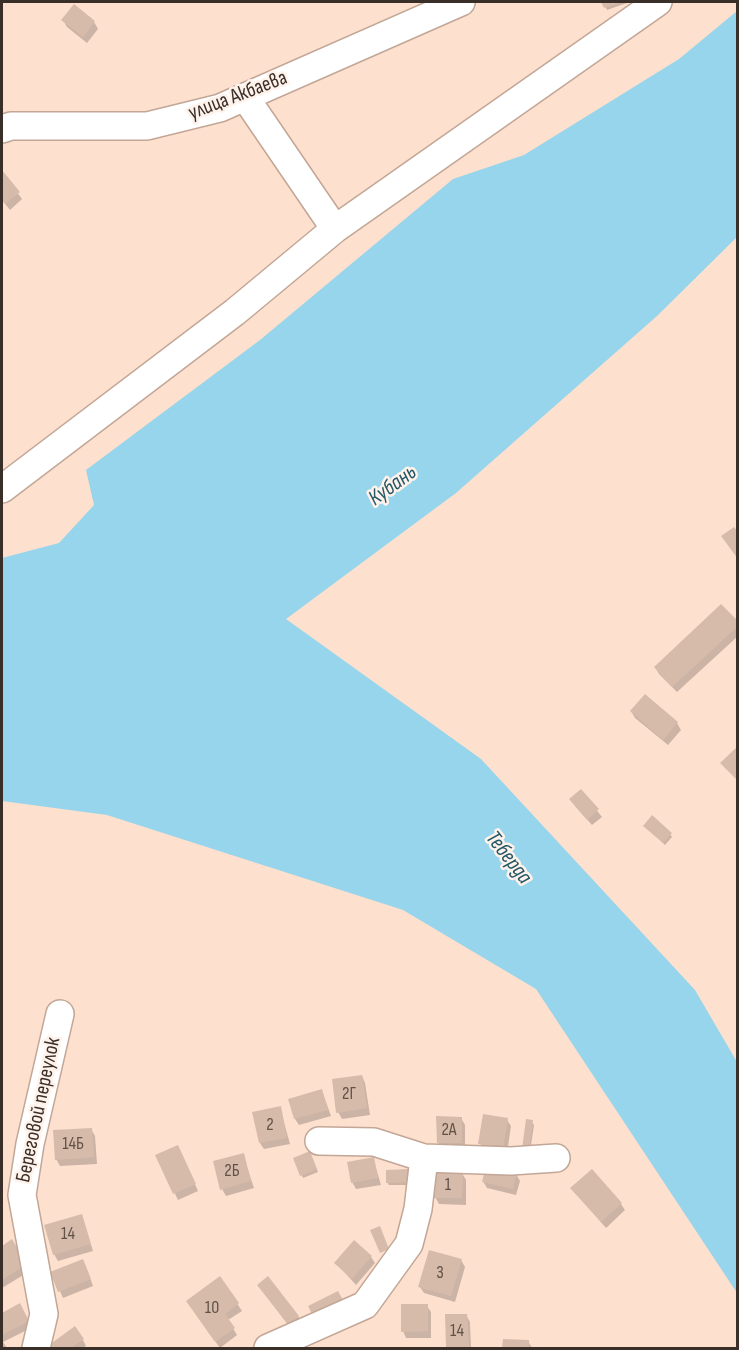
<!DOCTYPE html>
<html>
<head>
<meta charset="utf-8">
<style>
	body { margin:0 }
	#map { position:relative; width:739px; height:1350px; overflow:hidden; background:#fee0cf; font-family:"Sofia Sans Condensed",sans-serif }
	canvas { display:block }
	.frame { position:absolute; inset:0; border:3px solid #3a2f28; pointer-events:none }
</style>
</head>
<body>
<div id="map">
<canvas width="739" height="1350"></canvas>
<div class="frame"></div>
</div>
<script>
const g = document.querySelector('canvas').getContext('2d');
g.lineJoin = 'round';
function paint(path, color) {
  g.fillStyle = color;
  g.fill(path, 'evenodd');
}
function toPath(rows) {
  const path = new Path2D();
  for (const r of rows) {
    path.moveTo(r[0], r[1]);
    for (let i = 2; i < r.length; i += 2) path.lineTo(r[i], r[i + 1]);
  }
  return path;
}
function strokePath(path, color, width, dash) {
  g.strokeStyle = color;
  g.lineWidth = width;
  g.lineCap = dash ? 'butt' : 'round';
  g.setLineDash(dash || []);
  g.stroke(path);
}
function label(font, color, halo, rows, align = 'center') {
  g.font = font + ' "Sofia Sans Condensed",sans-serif';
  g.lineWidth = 5;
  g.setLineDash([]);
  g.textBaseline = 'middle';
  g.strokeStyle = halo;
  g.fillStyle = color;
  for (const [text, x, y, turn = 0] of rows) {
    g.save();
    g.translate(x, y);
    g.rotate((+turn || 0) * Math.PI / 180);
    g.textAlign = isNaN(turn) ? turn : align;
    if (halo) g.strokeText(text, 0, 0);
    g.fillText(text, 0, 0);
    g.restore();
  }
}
const water = toPath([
	[737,11,737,237,657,316,456,493,286,619,481,759,695,990,737,1062,737,1293,536,989,403,910,107,815,2,801,2,558,59,543,94,505,86,470,260,340,453,179,524,155,679,59]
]);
const shadow = toPath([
	[603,2,627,2,627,3,607,10],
	[63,20,94,22,98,29,87,43,67,27],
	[2,172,22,199,10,210,2,200],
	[738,623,738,636,677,692,659,674,655,667],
	[631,711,677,723,681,730,668,745,635,718],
	[581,791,602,817,592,825,575,806],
	[645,826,670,834,672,837,665,845],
	[362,1076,365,1083,370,1115,342,1119,338,1112],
	[322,1091,331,1116,299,1125,295,1119],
	[280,1108,290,1144,264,1149,260,1143],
	[461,1118,465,1125,465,1149,442,1149,438,1142],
	[507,1120,511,1126,507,1154,484,1150,480,1143],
	[532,1122,534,1125,530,1152,523,1149],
	[91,1129,95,1136,97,1164,60,1166,56,1159],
	[181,1153,198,1191,178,1200,157,1156],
	[243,1155,254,1188,226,1196,222,1189],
	[311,1156,318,1172,303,1178,294,1159],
	[373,1158,381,1185,356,1189,352,1182],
	[409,1171,410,1185,389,1185,387,1182],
	[462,1173,466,1180,466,1205,439,1204,435,1197],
	[516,1174,520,1181,516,1195,487,1188,483,1181],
	[572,1189,621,1204,625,1210,606,1228],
	[82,1216,93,1251,58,1261,54,1254],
	[12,1241,30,1271,2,1288,2,1248],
	[371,1257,375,1263,356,1285,336,1263],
	[461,1260,465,1267,455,1302,424,1293,420,1287],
	[86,1267,93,1286,63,1298,52,1273],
	[220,1278,242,1311,228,1320,237,1335,220,1348,191,1307],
	[263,1292,298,1316,301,1323,292,1330],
	[19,1305,31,1328,3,1342,7,1348,2,1348,2,1314],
	[427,1306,431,1312,431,1338,406,1338,403,1331],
	[466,1315,470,1322,471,1348,448,1348,446,1316],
	[83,1340,86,1346,83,1348,53,1348,51,1345],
	[504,1341,528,1341,532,1348,504,1348]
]);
const building = toPath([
	[601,2,621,2,604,8],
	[74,4,95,21,83,37,61,20],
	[2,170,20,192,5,204,2,200],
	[734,527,738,532,738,559,721,536],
	[721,604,738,621,738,626,672,687,654,667],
	[645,694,678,722,663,740,630,711],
	[738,746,738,781,720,763],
	[581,789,599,809,587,820,569,799],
	[652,815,672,833,663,843,643,826],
	[362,1075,367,1108,336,1113,332,1079],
	[322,1089,328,1110,294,1119,288,1099],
	[281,1106,287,1138,259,1143,252,1112],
	[483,1114,508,1118,503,1148,478,1144],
	[436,1116,462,1117,462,1143,437,1143],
	[526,1119,533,1120,529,1150,522,1149],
	[92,1128,94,1157,55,1160,53,1130],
	[178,1145,196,1184,173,1194,155,1155],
	[310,1151,317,1169,300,1176,293,1158],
	[244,1153,251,1181,220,1190,213,1161],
	[374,1157,378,1178,351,1183,347,1162],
	[486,1165,517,1173,513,1189,482,1182],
	[409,1169,410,1182,386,1183,386,1170],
	[592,1169,622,1203,601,1222,570,1188],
	[434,1171,463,1172,462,1198,434,1198],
	[82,1214,91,1244,53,1255,44,1225],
	[380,1226,389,1249,380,1253,370,1230],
	[12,1239,27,1264,2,1280,2,1246],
	[354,1240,372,1256,352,1279,334,1263],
	[429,1250,462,1259,451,1296,418,1287],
	[83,1259,91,1279,58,1292,50,1272],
	[220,1276,239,1303,225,1314,235,1328,215,1342,186,1301],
	[268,1276,299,1316,288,1324,257,1285],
	[338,1291,344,1302,314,1318,308,1306],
	[20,1303,29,1321,2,1335,2,1313],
	[401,1304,428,1304,428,1331,401,1332],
	[445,1314,467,1314,469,1348,446,1348],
	[75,1326,84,1339,71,1348,52,1348,49,1345],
	[503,1339,529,1340,529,1348,502,1348]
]);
const minor = toPath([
	[245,97,335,229],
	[2,129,11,126,147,126,220,108,461,2],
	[2,489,235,312,335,229,658,2],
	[319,1141,374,1142,424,1158],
	[36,1348,44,1314,22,1195,30,1144,60,1014],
	[268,1348,365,1305,409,1244,418,1209,424,1158,511,1161,556,1158]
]);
const numberNames = [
	["2Г",349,1094],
	["2",270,1125],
	["2А",449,1130],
	["14Б",73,1144],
	["2Б",232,1171],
	["1",448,1185],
	["14",68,1234],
	["3",440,1273],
	["10",212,1308],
	["14",457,1331]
];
const streetNames = [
	["улица Акбаева",238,96,-21],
	["Береговой переулок",39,1110,-78]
];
const waterNames = [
	["Кубань",393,486,-36],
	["Теберда",508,858,52]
];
paint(water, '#96d5eb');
paint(shadow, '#0003');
paint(building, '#d7bbaa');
strokePath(minor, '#c2a696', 30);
strokePath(minor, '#fff', 27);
label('18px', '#615248', null, numberNames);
label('21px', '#3a2f28', '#fef2eb', streetNames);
label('italic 22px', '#235767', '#fef2eb', waterNames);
</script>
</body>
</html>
